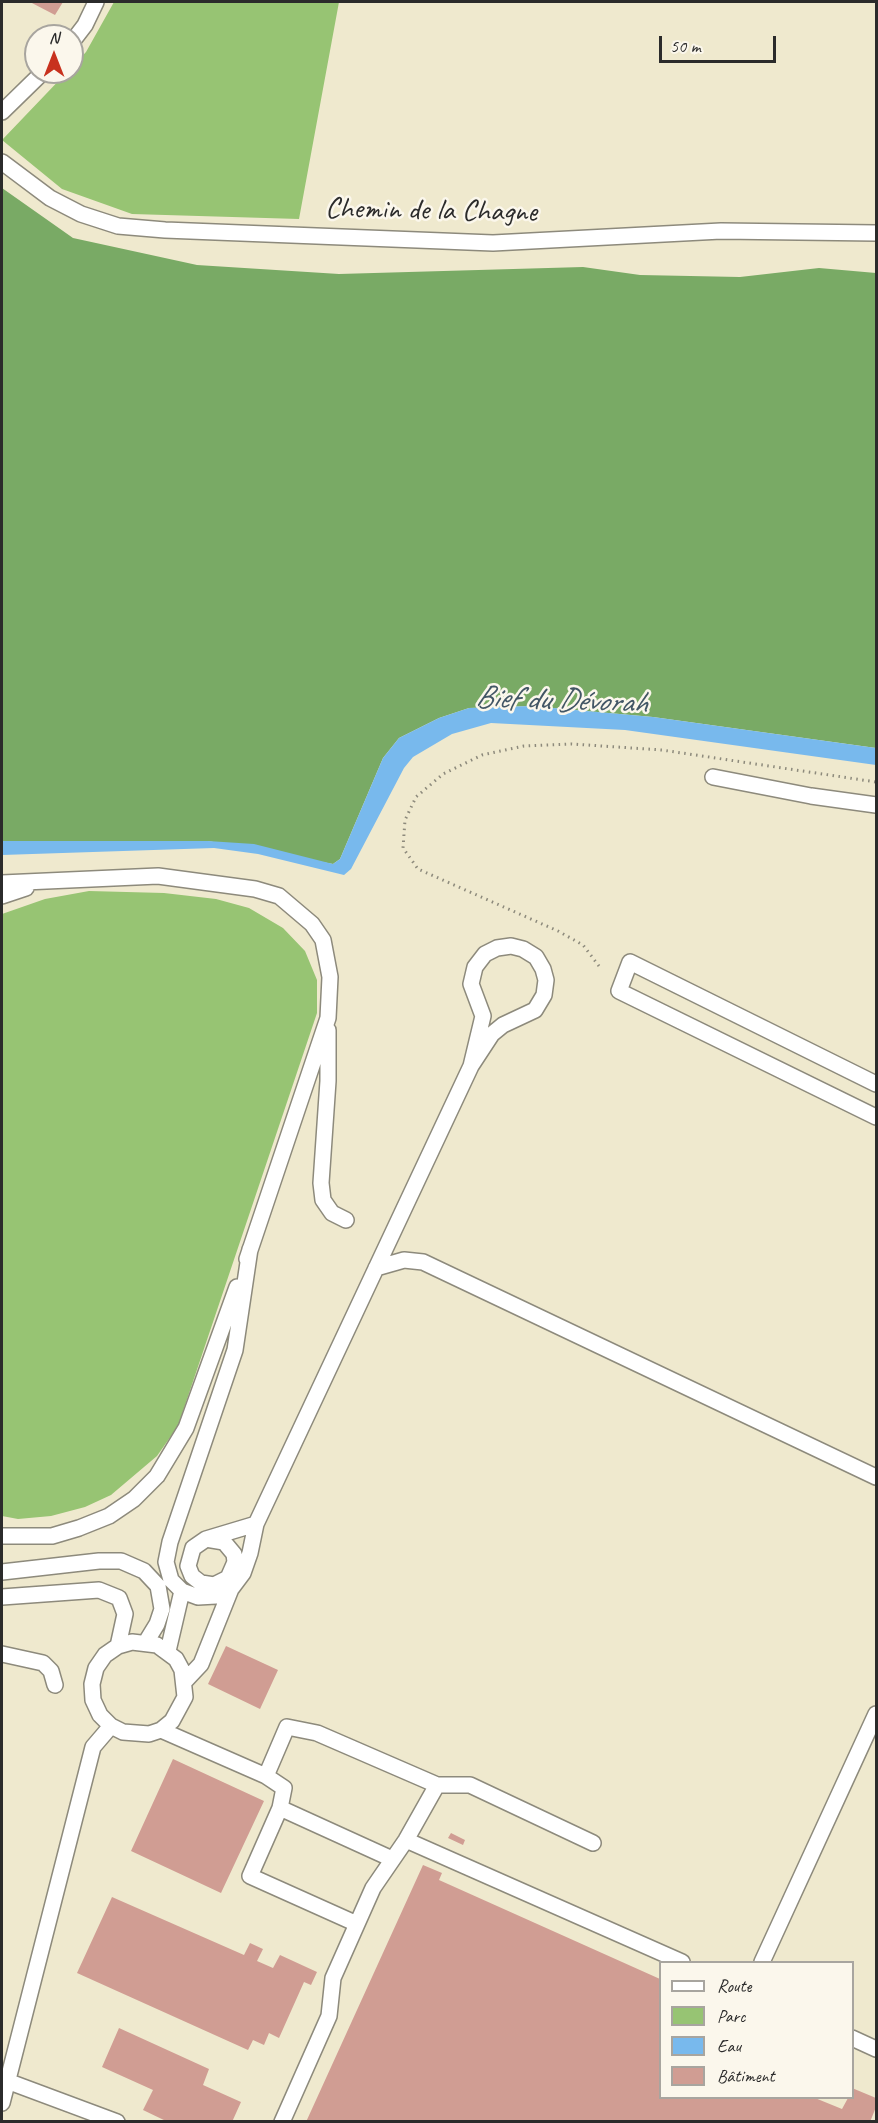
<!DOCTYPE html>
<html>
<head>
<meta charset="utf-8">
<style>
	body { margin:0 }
	#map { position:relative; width:878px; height:2123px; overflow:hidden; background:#efe9ce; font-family:Caveat,sans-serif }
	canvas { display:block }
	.frame { position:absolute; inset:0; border:3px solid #2b2b2b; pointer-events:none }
	.legend { position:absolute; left:659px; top:1961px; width:195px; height:138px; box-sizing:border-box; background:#fbf7ec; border:2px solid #a8a59f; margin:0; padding:8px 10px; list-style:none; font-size:18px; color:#2b2b2b }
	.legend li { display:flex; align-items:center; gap:12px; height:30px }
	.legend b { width:30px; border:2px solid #a8a59f }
	.north { position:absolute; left:24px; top:24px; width:60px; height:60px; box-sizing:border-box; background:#fbf7ec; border:2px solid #a8a59f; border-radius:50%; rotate:0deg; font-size:16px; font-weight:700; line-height:24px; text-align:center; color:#2b2b2b }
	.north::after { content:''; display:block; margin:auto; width:21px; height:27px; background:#c8321e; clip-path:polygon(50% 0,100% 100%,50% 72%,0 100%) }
	.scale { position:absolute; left:659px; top:36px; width:117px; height:27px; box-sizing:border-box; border:3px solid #2b2b2b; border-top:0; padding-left:8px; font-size:18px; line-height:21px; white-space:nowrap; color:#2b2b2b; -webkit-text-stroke:4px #fbf7ec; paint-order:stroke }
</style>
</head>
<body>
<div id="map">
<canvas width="878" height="2123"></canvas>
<div class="frame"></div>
<ul class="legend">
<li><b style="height:8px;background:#fff"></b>Route</li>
<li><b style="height:16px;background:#97c473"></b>Parc</li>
<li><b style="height:16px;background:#78b9ed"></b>Eau</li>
<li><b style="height:16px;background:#d09d93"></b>Bâtiment</li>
</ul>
<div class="north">N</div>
<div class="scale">50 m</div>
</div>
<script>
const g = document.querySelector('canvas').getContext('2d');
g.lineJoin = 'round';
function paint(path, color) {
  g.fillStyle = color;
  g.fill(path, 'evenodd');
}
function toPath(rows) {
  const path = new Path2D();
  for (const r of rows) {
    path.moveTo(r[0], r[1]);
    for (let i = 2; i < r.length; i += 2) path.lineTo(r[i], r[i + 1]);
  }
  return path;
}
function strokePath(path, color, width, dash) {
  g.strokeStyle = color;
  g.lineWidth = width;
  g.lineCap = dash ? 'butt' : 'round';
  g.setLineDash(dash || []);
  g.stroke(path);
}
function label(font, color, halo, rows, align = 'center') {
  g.font = font + ' Caveat,sans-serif';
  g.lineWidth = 5;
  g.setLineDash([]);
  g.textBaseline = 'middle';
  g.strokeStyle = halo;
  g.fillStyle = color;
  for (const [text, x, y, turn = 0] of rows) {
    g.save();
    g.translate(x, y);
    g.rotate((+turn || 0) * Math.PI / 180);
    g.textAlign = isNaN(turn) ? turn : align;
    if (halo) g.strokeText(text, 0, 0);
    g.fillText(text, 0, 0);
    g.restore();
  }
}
const green = toPath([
	[114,2,339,2,299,219,132,214,62,189,2,140,67,72,72,72,72,67,86,52],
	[89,891,164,893,216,899,249,908,283,928,305,951,317,980,317,1013,178,1426,157,1456,111,1495,85,1507,51,1516,18,1519,2,1516,2,914,45,899]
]);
const forest = toPath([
	[2,188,73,238,197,265,339,274,583,267,640,275,740,277,819,268,876,273,876,748,653,717,531,706,469,708,439,718,399,738,383,758,340,859,333,864,208,841,2,841]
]);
const water = toPath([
	[531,706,653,717,876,748,876,765,625,730,491,723,452,734,413,757,404,768,351,869,344,875,258,854,214,848,2,855,2,841,208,841,254,844,333,864,340,859,383,758,399,738,439,718,469,708]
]);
const building = toPath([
	[30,2,63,2,55,15],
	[226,1646,278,1670,260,1709,208,1684],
	[173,1759,264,1801,221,1893,131,1851],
	[451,1833,465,1840,463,1845,448,1838],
	[423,1865,442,1873,439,1880,660,1979,660,2098,815,2098,842,2109,848,2098,852,2098,852,2088,876,2098,876,2107,870,2122,306,2122],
	[112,1897,244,1955,250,1943,263,1949,257,1961,273,1968,280,1955,317,1972,311,1985,304,1982,279,2038,269,2033,264,2045,253,2040,248,2050,77,1973],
	[119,2028,209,2069,203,2085,241,2102,232,2122,168,2122,143,2110,153,2090,102,2067]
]);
const path = toPath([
	[599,966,583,945,558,931,418,869,403,848,405,820,416,797,443,774,482,755,524,746,572,744,662,750,876,782]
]);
const minor = toPath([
	[72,42,85,25,96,2],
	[2,112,43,72],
	[2,162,50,198,81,214,118,226,165,230,493,243,721,231,876,233],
	[713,777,811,796,876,805],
	[2,883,158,876,255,889,279,896,312,924,323,940,330,977,328,1018,247,1259],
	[2,896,26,888],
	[328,1030,328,1081,321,1183,323,1200,332,1213,346,1220],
	[876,1084,630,962,619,991,876,1117],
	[250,1249,235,1350,170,1542,166,1562,171,1580,182,1591,198,1597,216,1596,231,1589,243,1573,250,1553,256,1524,471,1066,492,1034,503,1025,535,1010,544,995,546,980,543,969,536,957,523,949,511,946,497,948,485,954,475,967,471,984,483,1016,471,1066],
	[376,1268,404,1260,423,1262,876,1477],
	[2,1536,52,1536,79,1528,109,1516,134,1499,157,1476,186,1428,237,1287],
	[206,1539,224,1542,234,1554,235,1562,228,1578,214,1585,201,1583,192,1576,188,1566,193,1548,206,1539,256,1524],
	[2,1572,99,1561,121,1561,144,1571,158,1586,162,1609,157,1624,146,1642],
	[2,1597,99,1590,119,1598,125,1614,118,1646,105,1655,96,1668,92,1684,93,1700,100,1715,111,1726,123,1732,149,1734,161,1730,172,1721,185,1697,182,1670,176,1659,157,1645,132,1642,118,1646],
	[168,1651,182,1591],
	[2,1654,43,1663,51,1671,55,1685],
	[185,1681,201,1664,231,1589],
	[161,1730,266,1776,284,1788,280,1808,250,1876,357,1924],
	[266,1776,287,1727,317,1733,437,1785,470,1785,593,1843],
	[280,1808,392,1859],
	[406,1840,682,1962],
	[762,1962,876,1714],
	[852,2038,876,2049],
	[7,2081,117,2122],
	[2,2103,93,1747,111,1726],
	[282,2122,329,2016,333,1978,373,1888,406,1840,437,1785]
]);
const streetNames = [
	["Chemin de la Chagne",431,211,1]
];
const waterNames = [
	["Bief du Dévorah",561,701,2]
];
paint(green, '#97c473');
paint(forest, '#79aa65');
paint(water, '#78b9ed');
paint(building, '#d09d93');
strokePath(minor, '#8d8a7c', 18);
strokePath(path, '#8d8a7c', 3, [1.5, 4.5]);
strokePath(minor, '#fff', 15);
label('30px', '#2b2b2b', '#fbf7ec', streetNames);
label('italic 32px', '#425665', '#fbf7ec', waterNames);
</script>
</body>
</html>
